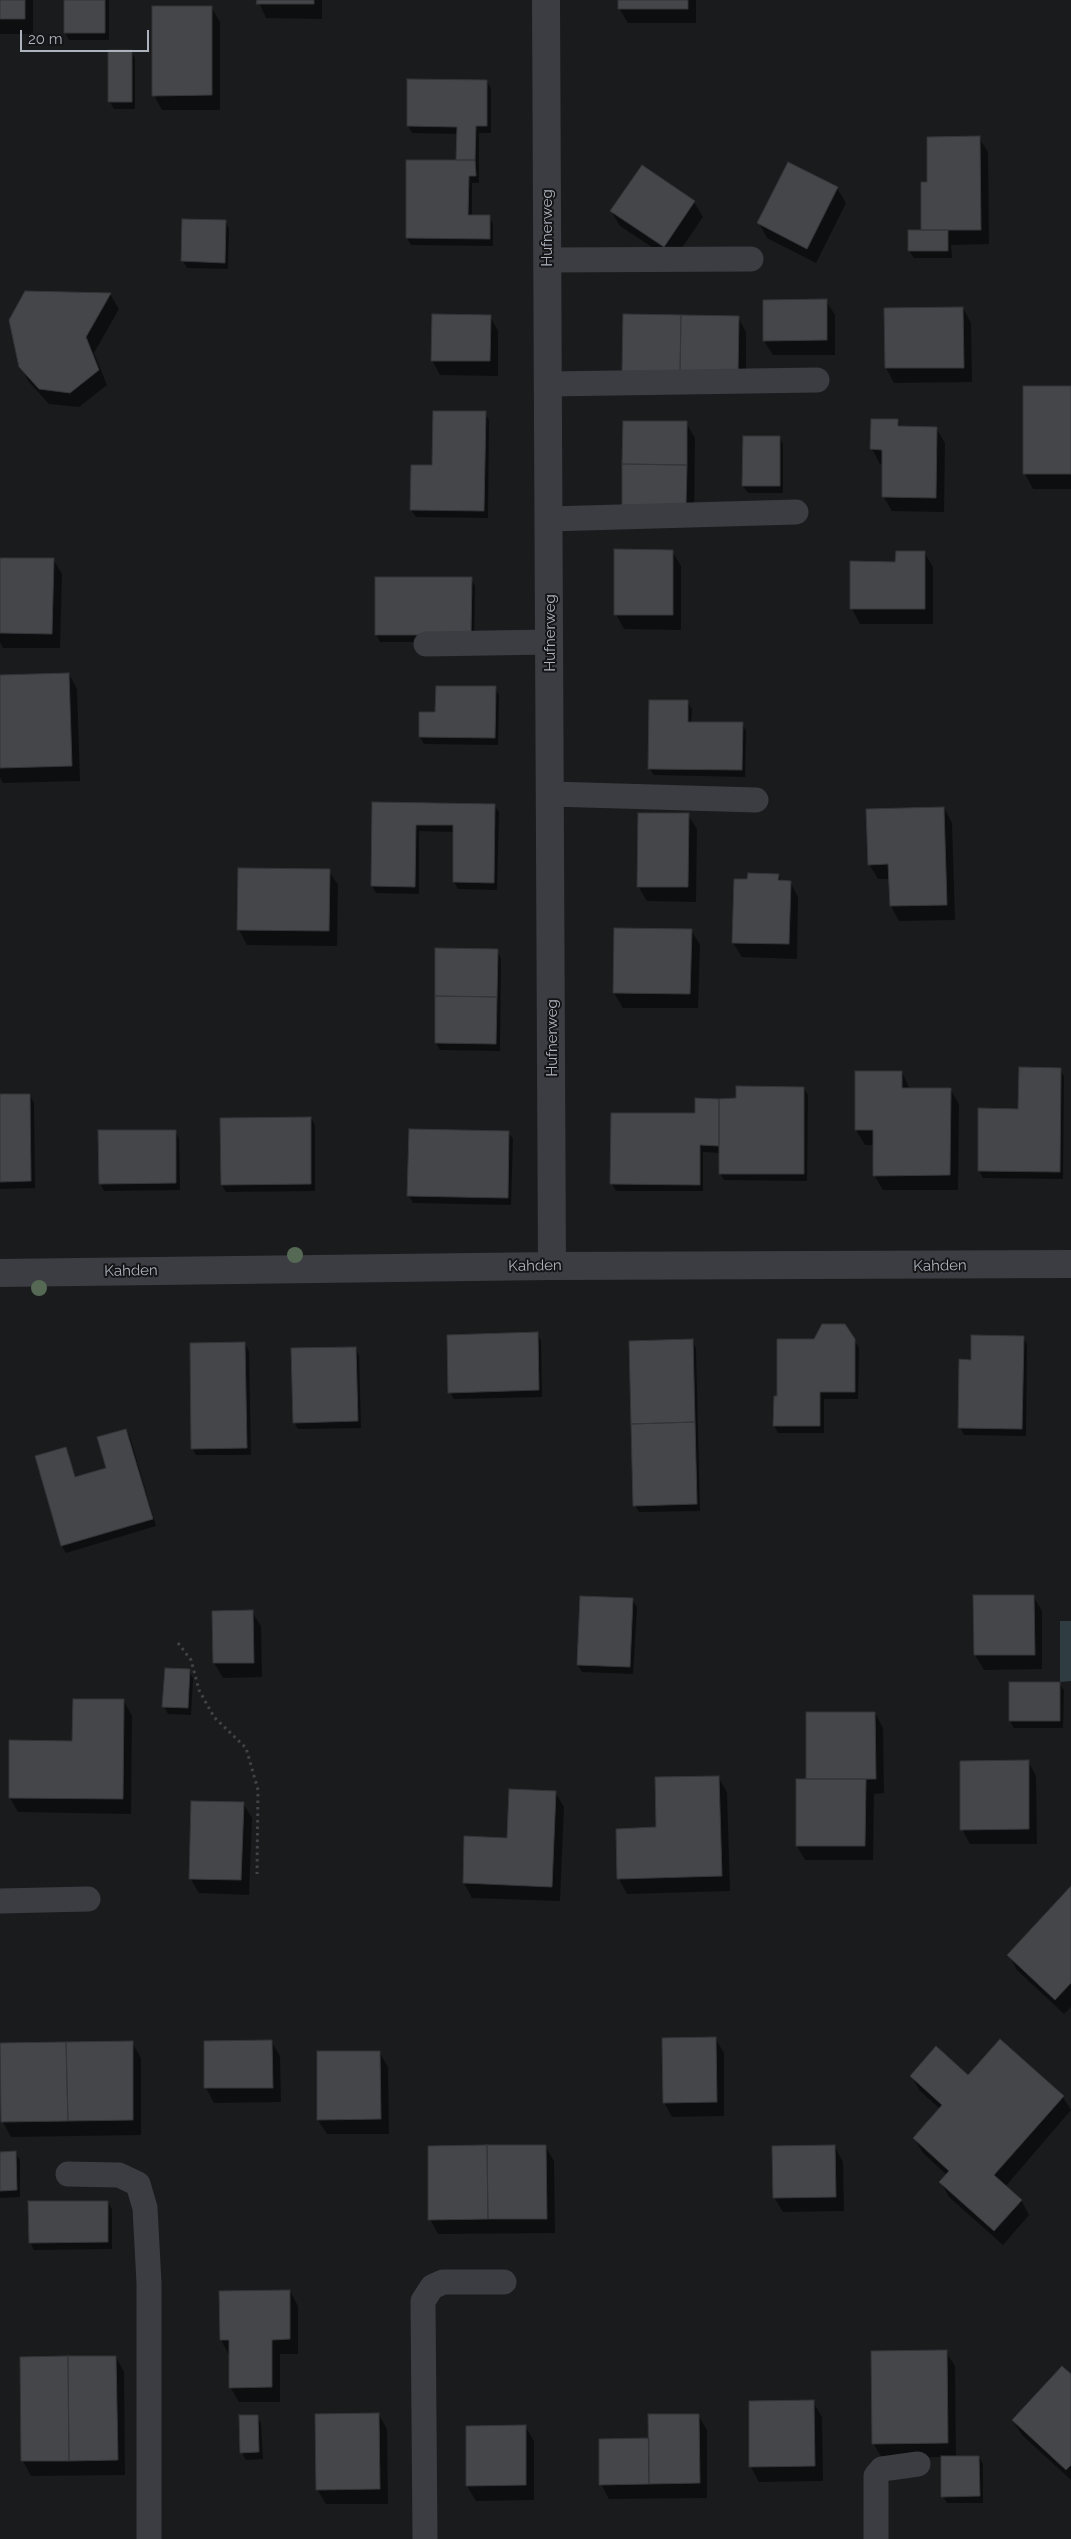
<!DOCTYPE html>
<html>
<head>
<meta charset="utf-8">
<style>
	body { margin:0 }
	#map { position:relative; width:1071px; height:2539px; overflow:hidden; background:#1a1b1d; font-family:Raleway,sans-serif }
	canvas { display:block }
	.scale { position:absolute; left:20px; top:30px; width:129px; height:22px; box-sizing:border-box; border:2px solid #adb3bd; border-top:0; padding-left:6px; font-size:15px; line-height:18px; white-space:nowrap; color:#adb3bd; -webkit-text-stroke:4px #151518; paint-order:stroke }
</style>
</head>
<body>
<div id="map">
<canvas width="1071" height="2539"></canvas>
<div class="scale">20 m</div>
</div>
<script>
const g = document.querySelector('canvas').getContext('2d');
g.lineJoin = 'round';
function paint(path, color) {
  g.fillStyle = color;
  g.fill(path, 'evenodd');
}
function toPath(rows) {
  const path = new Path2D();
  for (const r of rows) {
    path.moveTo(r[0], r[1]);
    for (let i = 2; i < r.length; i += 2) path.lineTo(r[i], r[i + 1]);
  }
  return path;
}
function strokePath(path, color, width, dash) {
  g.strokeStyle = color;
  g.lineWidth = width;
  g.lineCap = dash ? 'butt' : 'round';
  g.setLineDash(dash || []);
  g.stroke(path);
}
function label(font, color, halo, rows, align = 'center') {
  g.font = font + ' Raleway,sans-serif';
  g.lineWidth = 4;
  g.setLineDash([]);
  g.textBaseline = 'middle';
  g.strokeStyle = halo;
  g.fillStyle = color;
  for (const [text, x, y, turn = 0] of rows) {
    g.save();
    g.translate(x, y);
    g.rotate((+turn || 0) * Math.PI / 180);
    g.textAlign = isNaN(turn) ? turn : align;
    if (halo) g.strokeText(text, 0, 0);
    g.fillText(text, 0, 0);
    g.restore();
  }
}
const water = toPath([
	[1060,1621,1071,1621,1071,1681,1060,1682]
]);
const shadow = toPath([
	[0,0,33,0,33,34,0,34],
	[65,0,109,0,109,40,69,40,65,32],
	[258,0,322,0,322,19,266,18],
	[619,0,696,0,696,23,628,23,619,8],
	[211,7,220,22,220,110,162,110,154,95],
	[131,51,135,58,135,109,114,109,110,102],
	[486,81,491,88,491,133,479,133,479,183,472,183,472,216,489,217,493,224,493,246,411,245,407,238,458,161,458,134,412,133,408,126],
	[979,138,988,152,989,244,951,245,952,258,914,258,909,251,923,232,928,183],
	[789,163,837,188,846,203,816,263,767,238,759,223],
	[694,202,703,217,673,261,620,226,611,211],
	[184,220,225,221,229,228,228,269,187,268,183,261],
	[110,294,119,309,94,353,107,385,79,407,49,404,29,382,20,366],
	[826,301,835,315,835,355,773,355,764,341],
	[963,308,971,323,972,382,894,383,886,368,885,309],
	[490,316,498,331,498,376,440,375,432,360],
	[738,317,746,332,746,388,632,387],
	[1071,387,1071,489,1033,489,1025,474],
	[485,413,489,420,488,518,416,517,411,510,433,466],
	[897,420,902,428,936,428,945,443,944,512,892,511,883,496,884,464,880,464,872,449],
	[686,423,695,438,694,522,623,507],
	[779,437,783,444,783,493,748,493,743,486],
	[672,551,681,566,681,630,624,629,616,614],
	[924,552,933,567,933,624,860,624,852,609,897,563],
	[0,559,53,559,62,574,60,648,3,648,0,642],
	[471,579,475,586,474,642,380,642,376,634],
	[69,674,77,689,80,781,3,783,0,777,0,676],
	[495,688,499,695,498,745,424,744,420,737,420,713,436,714],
	[687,702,692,709,691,723,742,724,746,731,745,777,654,775,649,768],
	[373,803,494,805,499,812,497,890,458,889,454,882,454,832,419,831,419,894,376,893,372,886],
	[944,808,952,823,955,920,899,921,891,906,890,879,878,879,869,864],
	[688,815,697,829,696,902,647,901,638,886],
	[329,871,338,885,337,946,247,945,239,930],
	[778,875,782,882,790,882,798,897,797,959,742,957,733,943,749,881],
	[691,930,700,945,698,1008,623,1008,614,993],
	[436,950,497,951,501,958,500,1051,440,1050,436,1043],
	[1060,1069,1064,1076,1063,1179,983,1178,979,1171,1019,1110],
	[902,1072,910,1090,950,1089,959,1104,958,1190,883,1190,874,1175,874,1145,865,1145,856,1130],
	[804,1088,808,1095,807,1181,724,1180,720,1173,720,1153,703,1152,703,1191,616,1191,612,1184,737,1100],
	[30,1095,34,1103,35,1188,0,1189,0,1096],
	[311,1118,315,1125,315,1191,226,1192,222,1185,221,1119],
	[175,1131,179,1139,180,1190,104,1191,100,1183],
	[508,1132,513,1139,511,1205,413,1203,409,1196],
	[537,1333,541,1341,542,1397,454,1399,450,1392],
	[1023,1337,1027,1344,1026,1436,964,1435,960,1427,972,1361],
	[854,1340,859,1348,858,1399,824,1399,824,1433,778,1433,774,1425,778,1397],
	[692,1341,696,1348,700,1511,639,1512,635,1505],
	[245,1344,249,1351,251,1455,196,1455,192,1448],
	[355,1348,359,1355,361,1428,298,1429,294,1422],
	[126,1430,130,1437,156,1526,66,1553,62,1546,65,1448,76,1478,108,1468],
	[1033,1596,1042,1611,1042,1669,984,1670,975,1655],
	[632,1600,637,1607,633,1674,582,1672,578,1665],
	[252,1612,261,1626,262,1677,223,1678,214,1663],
	[189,1671,193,1678,191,1715,168,1714,164,1706],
	[1059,1683,1064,1690,1063,1728,1014,1728,1010,1721],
	[124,1701,132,1716,131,1814,18,1812,10,1798],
	[875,1713,883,1728,884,1793,874,1794,873,1860,805,1860,797,1846,807,1780],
	[1028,1761,1036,1776,1037,1844,970,1844,962,1829],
	[718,1777,727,1792,730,1891,627,1894,619,1879],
	[555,1792,564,1807,560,1901,472,1898,464,1883],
	[243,1803,252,1818,249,1895,199,1893,190,1878],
	[1071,1888,1071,2007,1064,2014,1017,1970,1009,1955],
	[715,2038,724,2053,724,2116,672,2117,664,2102],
	[271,2041,280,2056,281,2102,214,2103,206,2088,205,2042],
	[1000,2041,1063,2097,1071,2110,1005,2187,1021,2200,1029,2215,1003,2245,949,2197,941,2182,947,2175,923,2153,914,2138,940,2109,920,2091,911,2076,968,2077],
	[132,2043,141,2058,141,2135,11,2137,3,2122],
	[379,2052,388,2067,389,2134,327,2134,318,2120],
	[545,2146,554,2161,555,2233,438,2234,430,2219],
	[835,2147,843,2162,844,2211,783,2212,774,2197],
	[0,2153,15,2153,20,2160,20,2197,0,2198],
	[108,2202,112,2209,112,2249,34,2250,30,2242],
	[290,2291,298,2306,298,2354,280,2354,280,2402,239,2402,230,2387,229,2355,221,2340],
	[946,2352,955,2366,956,2457,979,2457,983,2464,983,2503,947,2503,943,2496,942,2457,882,2458,873,2443],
	[116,2357,124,2372,125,2475,31,2476,23,2461],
	[1071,2376,1071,2480,1022,2435,1013,2421],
	[813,2402,822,2417,823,2481,759,2482,751,2467],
	[379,2415,387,2429,388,2504,326,2504,317,2489],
	[698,2415,707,2430,707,2498,609,2499,601,2484,650,2439],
	[240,2416,257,2416,261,2423,263,2459,246,2460,242,2453],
	[525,2426,534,2441,534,2500,476,2501,467,2486,467,2427]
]);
const building = toPath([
	[0,0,25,0,25,19,0,19,0,0],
	[64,0,105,0,105,33,64,33,64,0],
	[257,0,314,0,314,4,256,4,257,0],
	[618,0,688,0,688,9,618,9,618,0],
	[152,6,212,6,212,95,152,96,152,6],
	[108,50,132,50,132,102,108,102,108,50],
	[407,79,487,80,487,126,476,126,475,160,456,160,457,127,407,126,407,79],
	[980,136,981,230,921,230,921,182,927,182,927,137,980,136],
	[406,160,475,160,476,176,469,176,468,215,490,215,490,239,406,238,406,160],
	[788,162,838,187,807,249,757,223,788,162],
	[642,165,695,201,664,247,610,211,642,165],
	[182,219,226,220,225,263,181,261,182,219],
	[908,230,948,230,948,251,908,251,908,230],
	[25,291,111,293,86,337,99,370,70,393,39,389,19,367,9,320,25,291],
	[827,299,827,340,763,341,763,300,827,299],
	[963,307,964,368,885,368,884,308,963,307],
	[432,314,491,315,490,361,431,361,432,314],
	[623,314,681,315,680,373,622,372,623,314],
	[681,315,739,316,738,373,680,373,681,315],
	[1023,386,1071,386,1071,474,1023,474,1023,386],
	[433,411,486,411,484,511,410,510,411,465,432,465,433,411],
	[871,419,898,419,898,426,937,427,936,498,882,497,882,450,870,449,871,419],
	[623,421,687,421,687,465,622,464,623,421],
	[743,436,780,436,780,486,742,486,743,436],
	[622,464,687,465,686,507,622,507,622,464],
	[614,549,673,550,673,615,614,615,614,549],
	[896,551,925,551,925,609,850,609,850,561,895,562,896,551],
	[0,558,54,558,52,634,0,633,0,558],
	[375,577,472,577,471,635,375,635,375,577],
	[69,673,72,766,0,768,0,675,69,673],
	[436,686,496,686,495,738,419,737,419,712,435,712,436,686],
	[649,700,688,700,688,722,743,722,742,770,648,769,649,700],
	[372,802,495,804,494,883,453,882,453,825,416,825,415,887,371,886,372,802],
	[944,807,947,905,890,906,888,864,868,865,866,809,944,807],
	[638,813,689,813,688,887,637,887,638,813],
	[238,868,330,869,329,931,237,930,238,868],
	[748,873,779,874,778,880,791,881,789,944,732,943,734,879,747,879,748,873],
	[614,928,692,929,690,994,613,993,614,928],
	[435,948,498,949,497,997,435,996,435,948],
	[435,996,497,997,496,1044,435,1043,435,996],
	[1019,1067,1061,1068,1060,1172,978,1171,978,1108,1018,1109,1019,1067],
	[855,1071,902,1071,902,1088,951,1088,950,1175,873,1176,873,1130,855,1130,855,1071],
	[736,1086,804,1087,804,1174,719,1174,719,1099,736,1098,736,1086],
	[0,1094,30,1094,31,1181,0,1182,0,1094],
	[695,1098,719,1099,719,1146,700,1145,700,1185,610,1184,611,1113,695,1113,695,1098],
	[311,1117,311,1184,221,1185,220,1118,311,1117],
	[409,1129,509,1131,508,1198,407,1196,409,1129],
	[98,1130,176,1130,176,1183,99,1184,98,1130],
	[822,1324,845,1324,855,1339,855,1392,820,1392,820,1426,773,1426,774,1396,777,1396,777,1339,814,1339,822,1324],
	[538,1332,539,1390,448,1393,447,1335,538,1332],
	[971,1335,1024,1336,1022,1429,958,1428,959,1359,971,1360,971,1335],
	[693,1339,695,1422,631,1424,629,1341,693,1339],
	[245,1342,247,1448,191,1449,190,1343,245,1342],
	[356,1347,358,1421,293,1423,291,1348,356,1347],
	[695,1422,697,1504,633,1506,631,1424,695,1422],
	[126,1429,153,1519,61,1546,35,1456,66,1447,75,1477,106,1468,97,1437,126,1429],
	[973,1595,1034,1595,1035,1655,974,1655,973,1595],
	[580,1596,633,1598,630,1667,577,1665,580,1596],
	[253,1610,254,1663,213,1663,212,1611,253,1610],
	[165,1668,190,1669,188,1708,162,1707,165,1668],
	[1009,1682,1060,1682,1060,1721,1009,1721,1009,1682],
	[73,1699,124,1699,123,1799,9,1798,9,1740,72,1741,73,1699],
	[806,1712,875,1712,876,1779,806,1779,806,1712],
	[1029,1760,1029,1829,960,1830,960,1761,1029,1760],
	[719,1776,722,1876,617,1879,616,1829,656,1827,655,1777,719,1776],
	[796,1779,866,1779,865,1846,796,1846,796,1779],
	[509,1789,556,1791,552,1887,463,1883,464,1836,507,1838,509,1789],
	[191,1801,244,1802,241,1880,189,1879,191,1801],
	[1071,1886,1071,1983,1055,2000,1007,1955,1071,1886],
	[716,2037,717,2102,663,2103,662,2038,716,2037],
	[1000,2039,1064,2096,994,2175,1022,2200,994,2231,939,2182,949,2171,913,2138,942,2105,910,2076,936,2046,968,2075,1000,2039],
	[272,2040,273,2088,204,2088,204,2041,272,2040],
	[133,2041,133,2120,68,2121,66,2042,133,2041],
	[66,2042,68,2121,1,2122,0,2043,66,2042],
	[317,2051,380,2051,381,2119,317,2120,317,2051],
	[487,2145,488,2219,428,2220,428,2146,487,2145],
	[487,2145,546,2145,547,2219,488,2219,487,2145],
	[835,2145,836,2197,773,2198,772,2146,835,2145],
	[16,2151,17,2190,0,2191,0,2152,16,2151],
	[28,2201,108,2201,108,2242,29,2243,28,2201],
	[290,2290,290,2339,272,2340,272,2387,229,2388,229,2340,220,2340,219,2291,290,2290],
	[947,2350,948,2443,872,2444,871,2351,947,2350],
	[68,2356,116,2356,118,2460,69,2461,68,2356],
	[68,2356,69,2461,21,2461,20,2357,68,2356],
	[1062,2366,1071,2374,1071,2465,1066,2470,1012,2420,1062,2366],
	[814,2400,815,2466,749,2467,749,2401,814,2400],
	[379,2413,380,2489,316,2490,315,2414,379,2413],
	[648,2414,699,2414,700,2483,649,2484,648,2414],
	[239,2415,258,2415,259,2452,240,2453,239,2415],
	[526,2425,526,2485,466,2486,466,2426,526,2425],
	[649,2438,649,2484,599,2485,599,2439,649,2438],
	[941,2456,979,2456,980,2496,941,2497,941,2456]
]);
const path = toPath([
	[178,1643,191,1660,199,1690,214,1717,246,1748,258,1790,257,1874]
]);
const lane = toPath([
	[548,260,751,259],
	[548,384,817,380],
	[549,519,796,512],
	[426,644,550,642],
	[551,794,756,800],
	[0,1901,88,1899],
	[68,2174,119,2175,138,2184,145,2208,149,2283,149,2539],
	[425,2539,423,2301,432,2287,443,2282,504,2282],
	[876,2539,876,2476,882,2469,918,2464]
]);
const street = toPath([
	[546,0,552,1266],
	[0,1273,552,1266,1071,1264]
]);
const trees = [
	[295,1255],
	[39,1288]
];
const streetNames = [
	["Hufnerweg",547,228,-90],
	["Hufnerweg",550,633,-90],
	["Hufnerweg",552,1038,-90],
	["Kahden",535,1266,-1],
	["Kahden",940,1266,-1],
	["Kahden",131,1271,-1]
];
paint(water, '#2f3c42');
paint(shadow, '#0007');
paint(building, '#44464a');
strokePath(building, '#343539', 1);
strokePath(path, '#414449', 3, [2.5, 4]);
strokePath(lane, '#3b3d42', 25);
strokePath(street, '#3b3d42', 28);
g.fillStyle = '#556955';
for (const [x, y] of trees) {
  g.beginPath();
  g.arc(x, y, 8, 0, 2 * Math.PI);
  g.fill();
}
label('15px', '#adb3bd', '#151518', streetNames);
</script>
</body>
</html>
